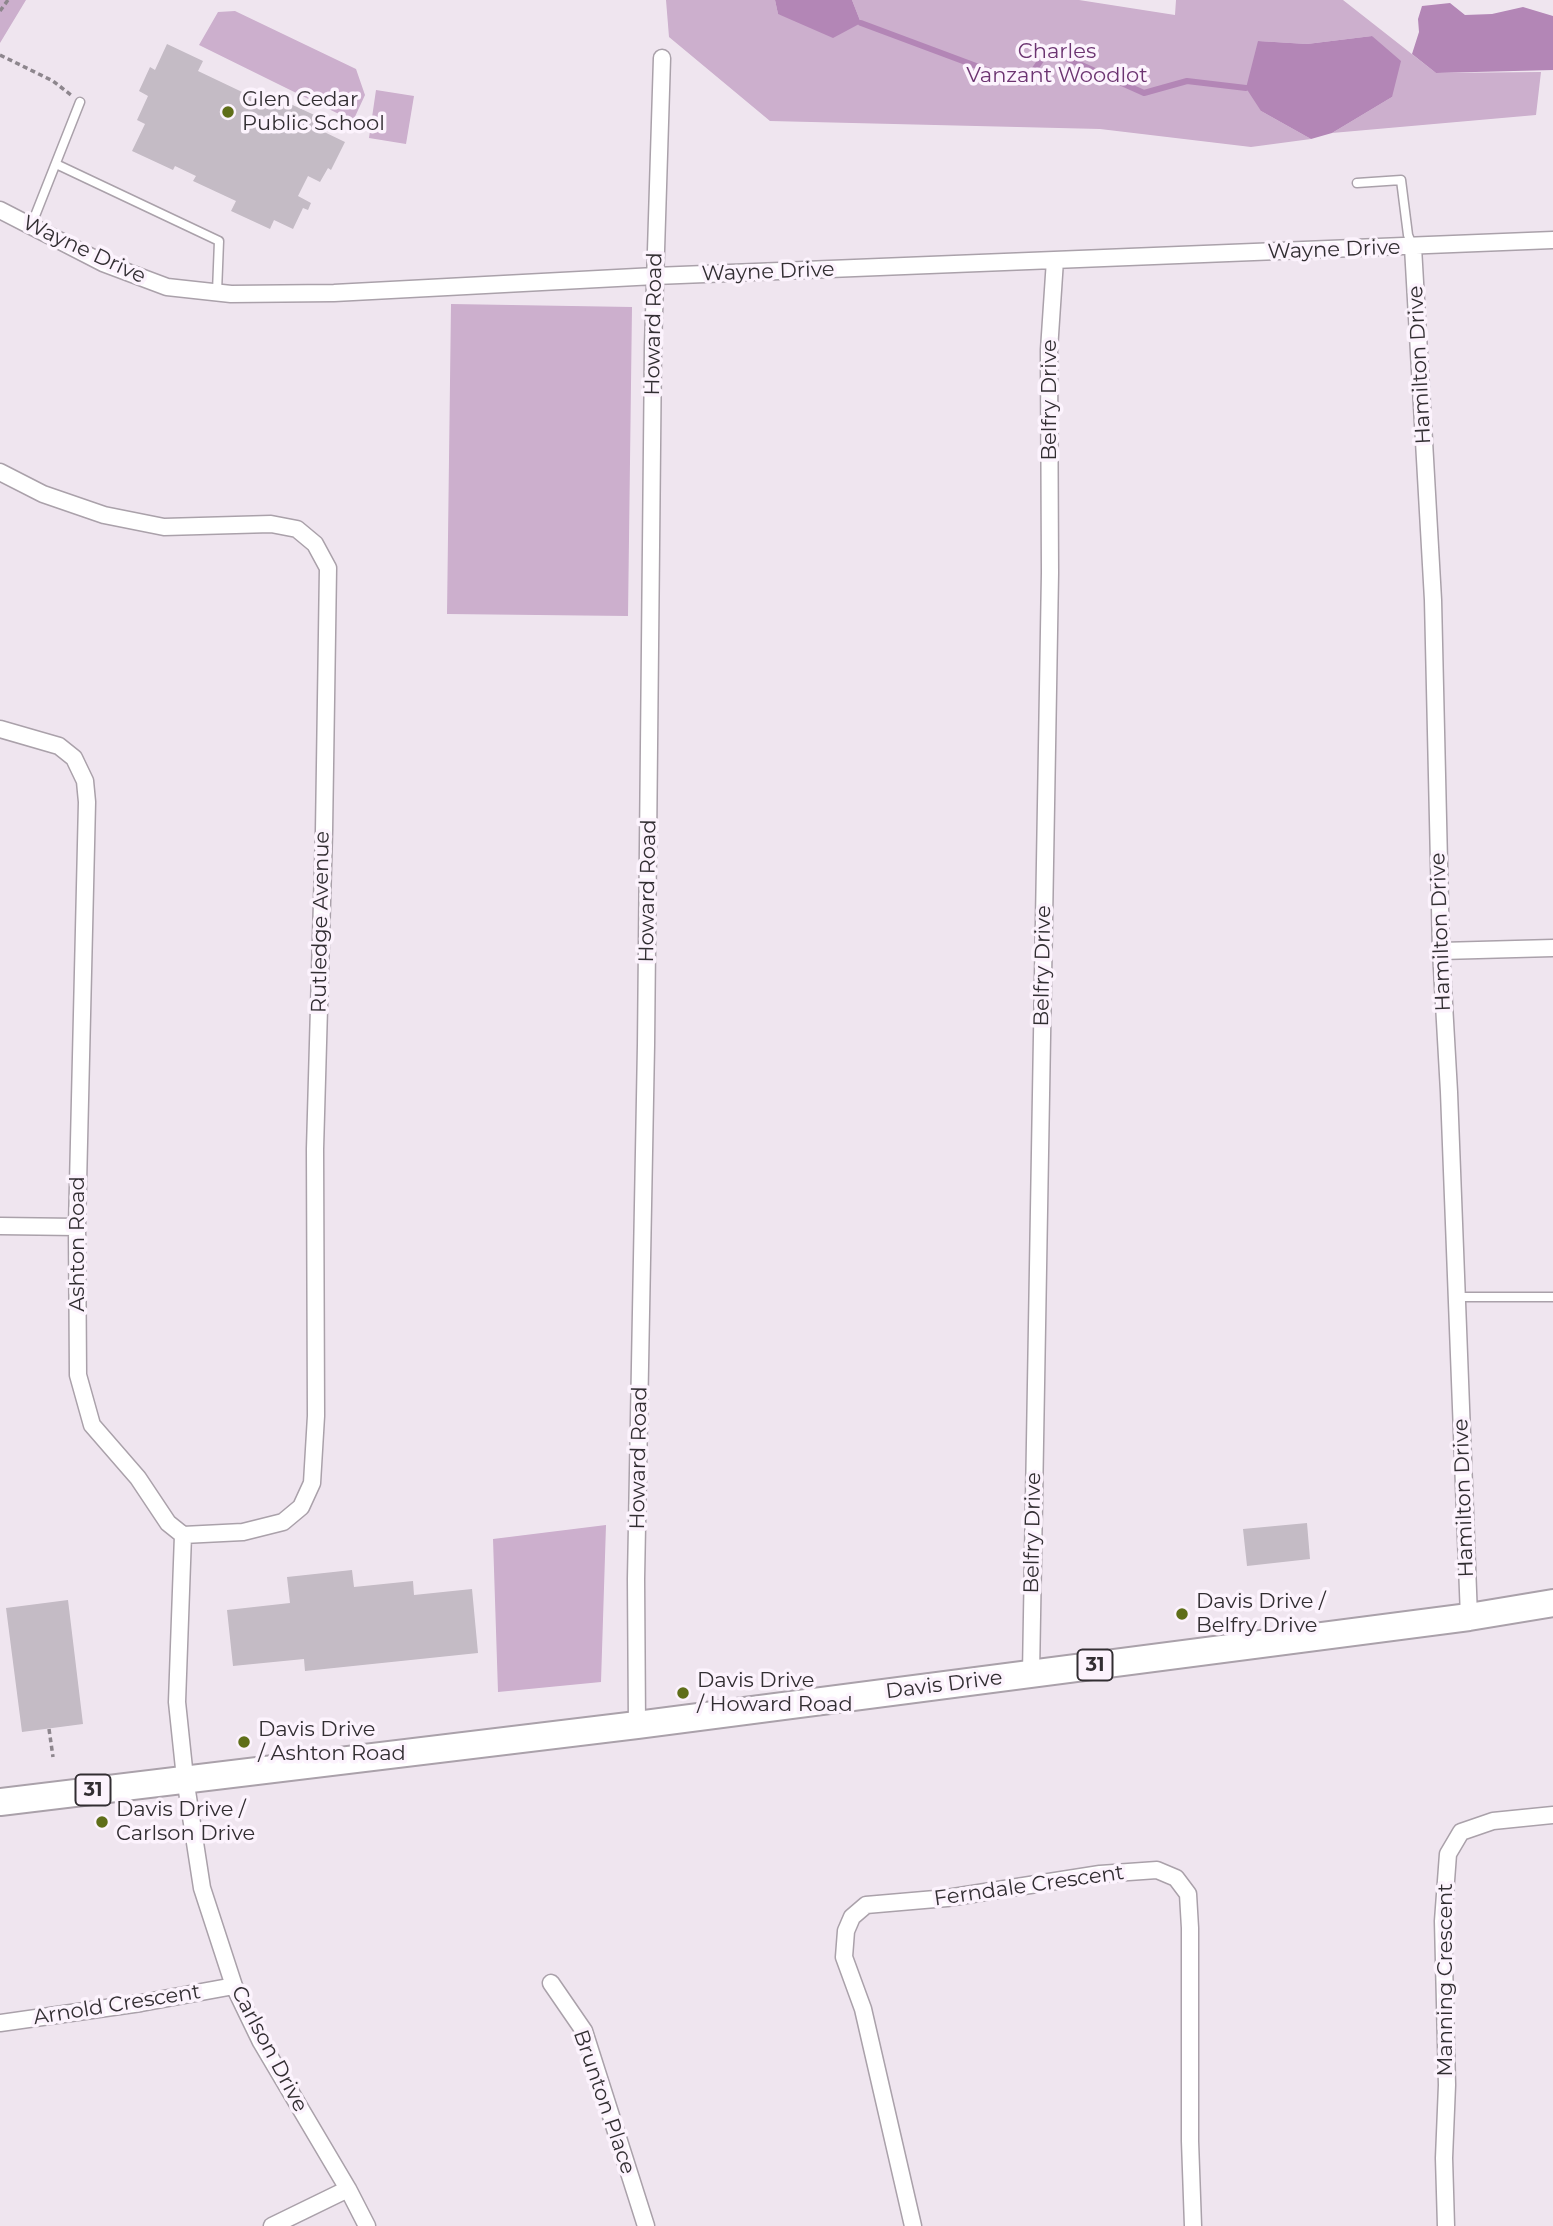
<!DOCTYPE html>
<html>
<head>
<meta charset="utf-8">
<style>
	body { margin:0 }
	canvas { display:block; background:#efe5ef }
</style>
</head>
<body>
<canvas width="1553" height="2226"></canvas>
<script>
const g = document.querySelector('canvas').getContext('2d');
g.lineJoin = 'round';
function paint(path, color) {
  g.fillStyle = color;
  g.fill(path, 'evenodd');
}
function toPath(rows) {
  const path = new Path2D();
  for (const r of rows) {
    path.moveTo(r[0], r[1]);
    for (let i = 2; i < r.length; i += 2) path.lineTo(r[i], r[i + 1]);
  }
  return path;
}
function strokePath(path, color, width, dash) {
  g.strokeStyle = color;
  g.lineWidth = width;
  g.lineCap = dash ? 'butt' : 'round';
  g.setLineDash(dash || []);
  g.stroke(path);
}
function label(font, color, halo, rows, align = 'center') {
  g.font = font + ' Montserrat,sans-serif';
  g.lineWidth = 7;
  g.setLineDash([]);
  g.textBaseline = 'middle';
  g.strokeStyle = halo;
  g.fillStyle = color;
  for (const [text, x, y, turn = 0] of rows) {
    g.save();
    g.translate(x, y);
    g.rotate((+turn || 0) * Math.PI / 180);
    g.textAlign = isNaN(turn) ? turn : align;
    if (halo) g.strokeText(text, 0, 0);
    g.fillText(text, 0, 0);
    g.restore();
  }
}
const green = toPath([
	[0,0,26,0,0,43],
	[666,0,775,0,778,14,861,23,852,0,1079,0,1175,15,1176,0,1343,0,1436,73,1541,72,1536,115,1332,133,1392,97,1372,36,1307,44,1258,41,1261,111,1311,139,1251,147,1100,129,770,121,669,37],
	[235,11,356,69,365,95,353,121,199,45,218,12],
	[376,90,414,96,406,144,369,138],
	[451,304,632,307,628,616,447,614],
	[606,1525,601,1682,498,1692,493,1539]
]);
const water = toPath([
	[775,0,852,0,861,23,833,38,778,14],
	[1450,3,1465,15,1492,14,1523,7,1553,16,1553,70,1436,73,1412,54,1419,32,1418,19,1422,6],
	[1372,36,1401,61,1392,97,1332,133,1311,139,1261,111,1246,88,1258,41,1307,44]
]);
const stream = toPath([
	[861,23,995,73,1030,76,1048,50,1144,93,1187,81,1246,88]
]);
const building = toPath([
	[167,44,203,61,198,71,280,110,284,101,323,119,318,129,345,142,331,170,328,168,320,182,308,176,298,196,311,203,308,210,303,208,293,229,274,220,270,229,231,211,236,201,193,181,196,176,175,166,173,170,132,151,145,124,137,120,148,96,139,91,150,67,155,70],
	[1307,1523,1310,1559,1247,1566,1243,1529],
	[352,1570,354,1587,413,1581,414,1595,472,1589,478,1653,305,1671,304,1659,233,1666,227,1610,290,1603,287,1577],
	[68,1600,83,1724,22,1732,6,1608]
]);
const path = toPath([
	[0,11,8,0],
	[0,55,53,81,71,95],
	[49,1729,53,1757]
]);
const service = toPath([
	[56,164,219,241,217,292],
	[1357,183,1401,180,1408,235,1413,247],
	[31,226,80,102],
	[1457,1297,1553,1297]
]);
const minor = toPath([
	[0,210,103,263,167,287,231,294,334,293,655,276,1553,240],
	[1413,247,1433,600,1441,951,1449,1092,1469,1617],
	[0,472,43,494,104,515,164,527,271,524,297,529,315,544,328,568,324,831,315,1149,316,1416,312,1483,301,1507,283,1522,243,1532,183,1535],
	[0,729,59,746,74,758,85,781,87,802,77,1227,78,1375,92,1425,138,1478,168,1523,183,1535],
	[1441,951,1553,948],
	[0,1226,77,1227],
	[183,1535,177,1702,185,1778,202,1888,234,1986,261,2042,348,2189,367,2226],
	[1031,1673,1050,573,1049,350,1055,260],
	[637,1725,636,1579,646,1045,653,347,662,58],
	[551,1983,584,2031,646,2226],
	[0,2023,141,2003,234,1986],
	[272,2226,348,2189],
	[913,2226,863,2009,844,1957,846,1931,852,1917,866,1905,947,1898,1100,1874,1157,1870,1176,1878,1188,1894,1190,1928,1190,2141,1193,2226],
	[1446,2226,1444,2158,1447,2085,1443,1921,1448,1854,1461,1832,1493,1821,1553,1815]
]);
const primary = toPath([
	[0,1802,637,1725,1469,1617,1553,1603]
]);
const markers = [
	[228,112,7,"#5f6e19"],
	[1182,1614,7,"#5f6e19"],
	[683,1693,7,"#5f6e19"],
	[244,1742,7,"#5f6e19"],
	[102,1822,7,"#5f6e19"]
];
const shields = [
	[1095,1665,35],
	[93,1790,35]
];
const shieldNames = [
	["31",1095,1665],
	["31",93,1790]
];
const parkNames = [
	["Charles",1057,52],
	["Vanzant Woodlot",1057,76]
];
const poiNames = [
	["Glen Cedar",242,100],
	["Public School",242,124],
	["Davis Drive /",1196,1602],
	["Belfry Drive",1196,1626],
	["Davis Drive",697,1681],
	["/ Howard Road",697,1705],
	["Davis Drive",258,1730],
	["/ Ashton Road",258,1754],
	["Davis Drive /",116,1810],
	["Carlson Drive",116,1834]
];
const streetNames = [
	["Wayne Drive",84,250,25],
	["Wayne Drive",1334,250,-2],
	["Wayne Drive",768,272,-2],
	["Howard Road",654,324,-89],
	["Hamilton Drive",1420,365,-93],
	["Belfry Drive",1050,400,-90],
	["Howard Road",648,891,-89],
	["Rutledge Avenue",321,922,-89],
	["Hamilton Drive",1441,932,-92],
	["Belfry Drive",1043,966,-89],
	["Ashton Road",78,1244,-90],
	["Howard Road",639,1458,-89],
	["Hamilton Drive",1464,1498,-92],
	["Belfry Drive",1033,1533,-89],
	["Davis Drive",944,1685,-7],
	["Ferndale Crescent",1029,1886,-8],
	["Manning Crescent",1446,1980,-90],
	["Arnold Crescent",117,2005,-9],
	["Carlson Drive",269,2049,62],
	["Brunton Place",604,2102,71]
];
paint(green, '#ccafcd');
paint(water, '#b386b6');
strokePath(stream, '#b386b6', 6);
paint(building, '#c4bbc5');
strokePath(service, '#aaa1aa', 11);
strokePath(minor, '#aaa1aa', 19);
strokePath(primary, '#aaa1aa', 30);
strokePath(path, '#8d868d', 3.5, [5, 3.5]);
strokePath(service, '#fff', 8);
strokePath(minor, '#fff', 16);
strokePath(primary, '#fff', 26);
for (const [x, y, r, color] of markers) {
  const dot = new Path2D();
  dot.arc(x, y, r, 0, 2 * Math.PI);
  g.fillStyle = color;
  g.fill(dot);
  strokePath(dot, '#fcf3fd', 2.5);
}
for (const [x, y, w] of shields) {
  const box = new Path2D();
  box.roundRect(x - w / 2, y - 15.5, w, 31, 5);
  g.fillStyle = '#fcf3fd';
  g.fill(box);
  strokePath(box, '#322e32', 2);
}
label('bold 19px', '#322e32', null, shieldNames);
label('21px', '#6c3471', '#fcf3fd', parkNames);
label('21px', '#322e32', '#fcf3fd', poiNames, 'left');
label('21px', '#322e32', '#fcf3fd', streetNames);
</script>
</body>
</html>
